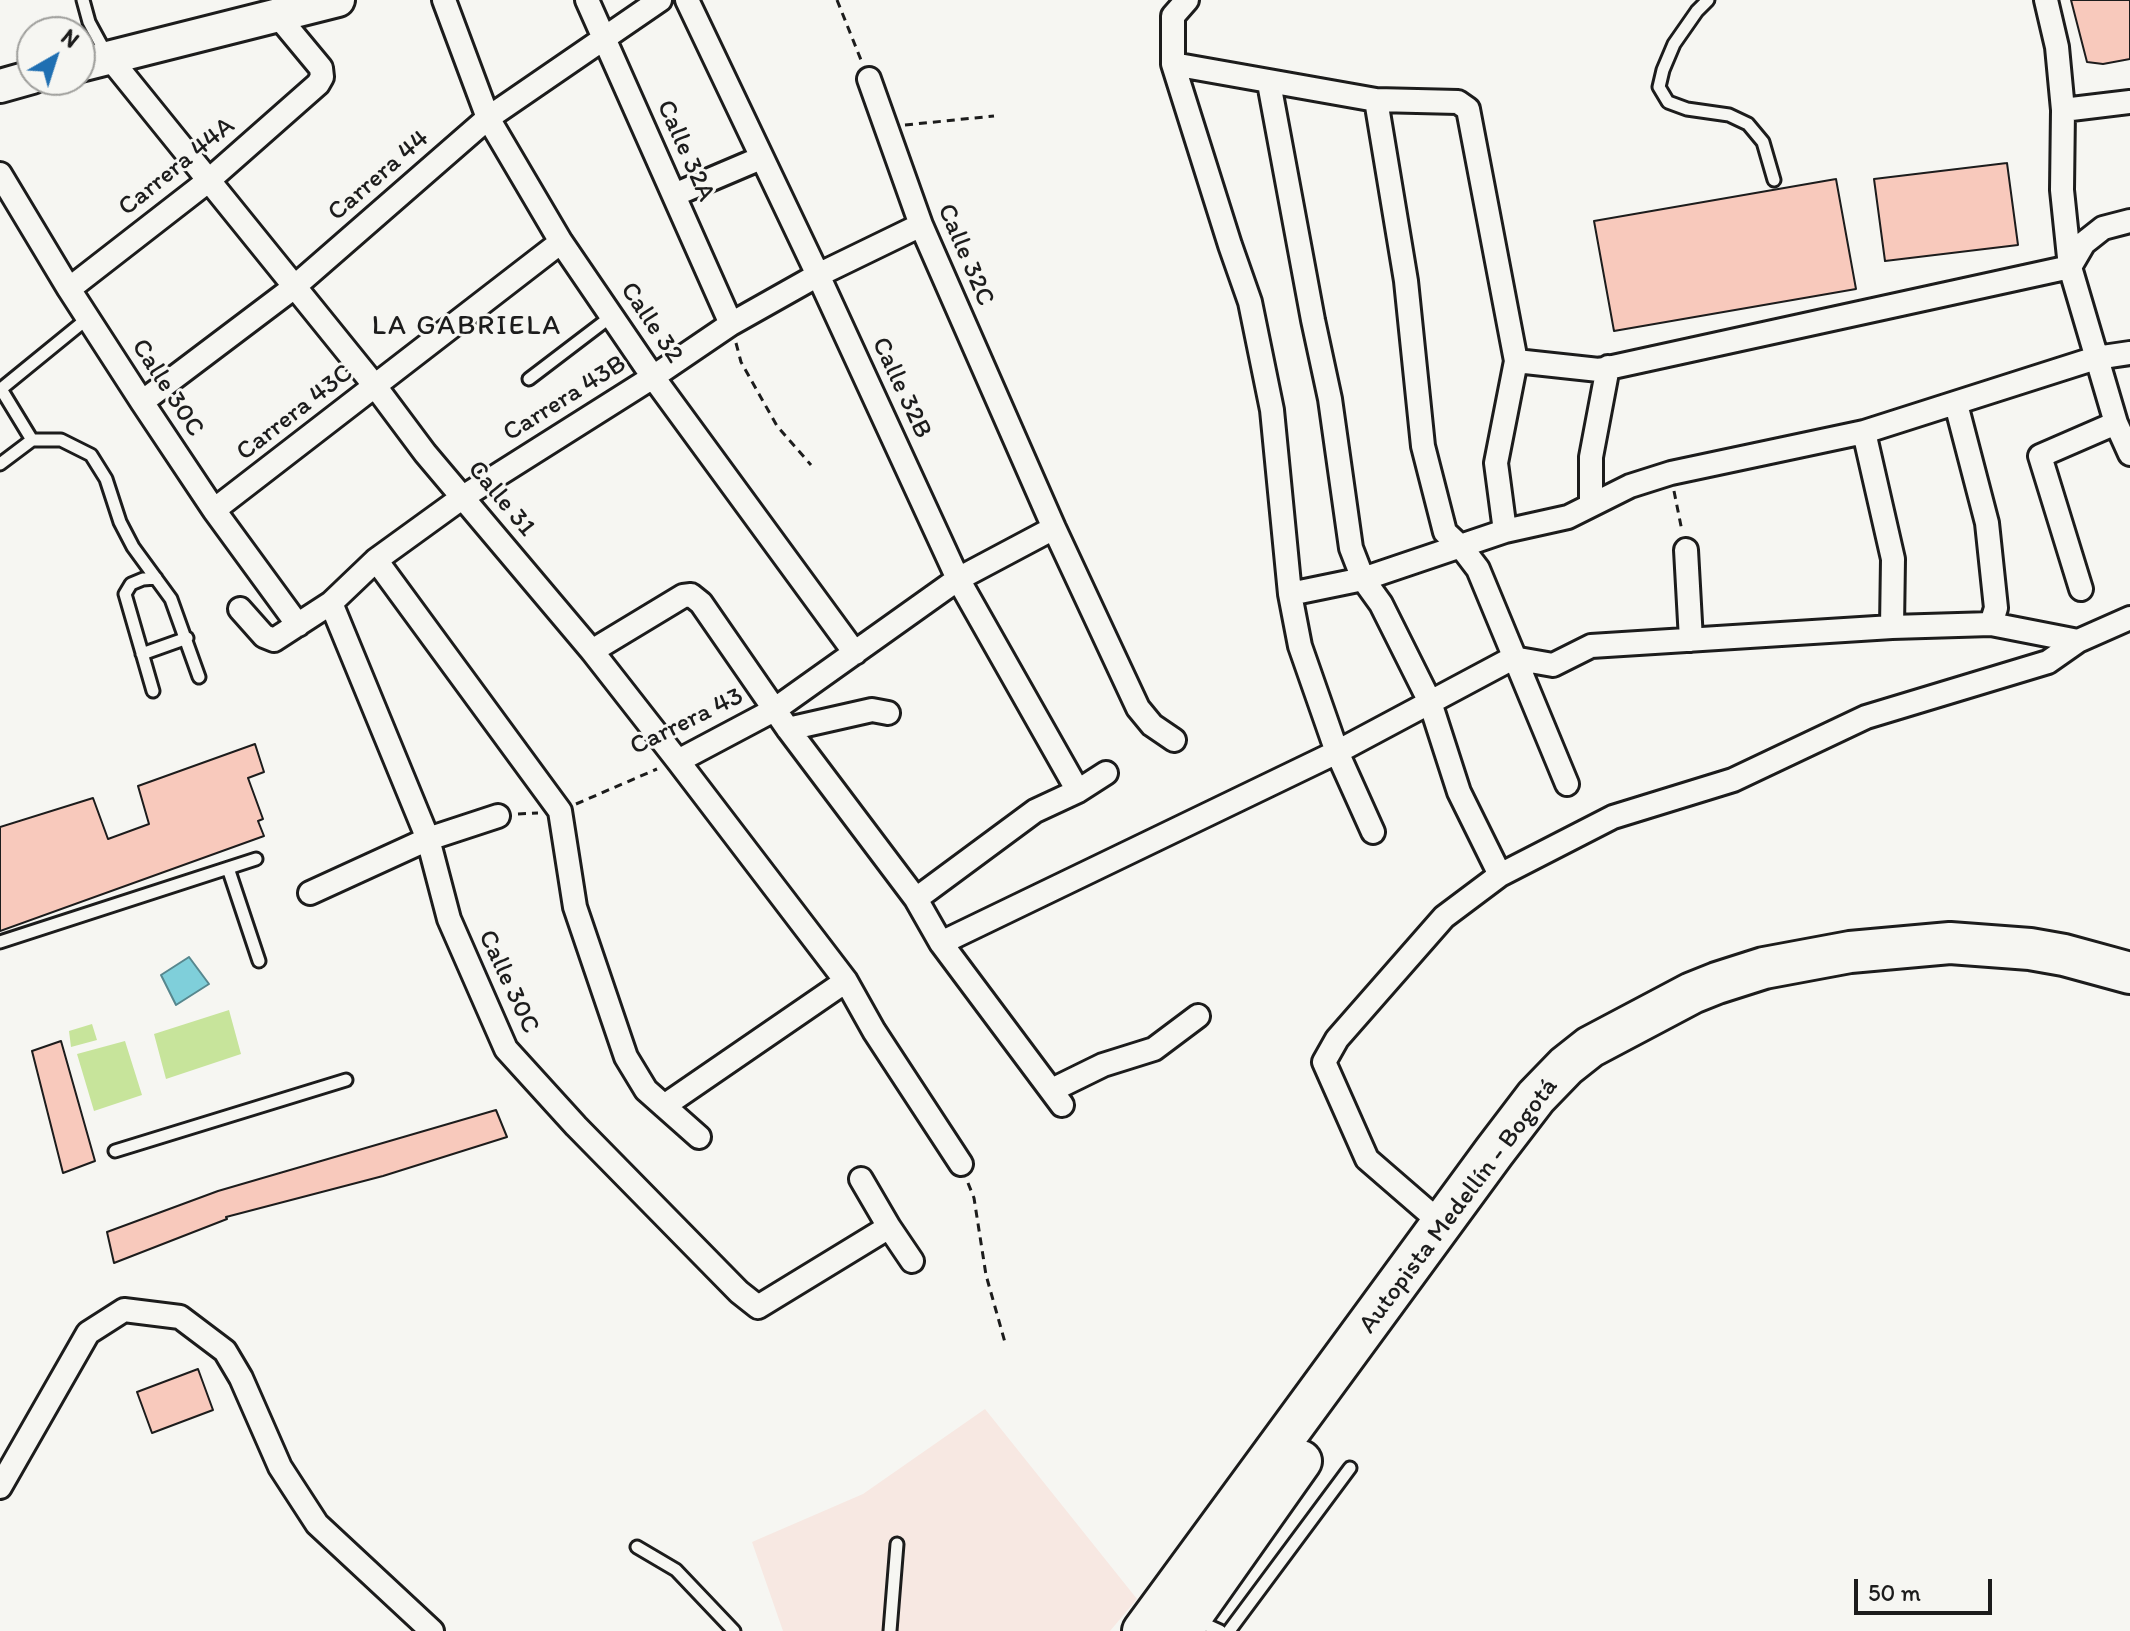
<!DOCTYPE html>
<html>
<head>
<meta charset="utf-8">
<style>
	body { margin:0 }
	#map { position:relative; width:2130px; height:1631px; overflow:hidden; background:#f6f6f2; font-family:Itim,sans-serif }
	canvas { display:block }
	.north { position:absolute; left:16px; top:16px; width:80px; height:80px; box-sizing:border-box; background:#f6f6f2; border:2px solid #9f9f9c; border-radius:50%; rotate:39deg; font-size:22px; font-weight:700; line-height:32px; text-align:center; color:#1c1c1c }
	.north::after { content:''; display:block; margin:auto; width:28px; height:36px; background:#1f6fb2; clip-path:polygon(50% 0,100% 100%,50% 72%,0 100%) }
	.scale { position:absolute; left:1854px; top:1579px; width:138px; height:36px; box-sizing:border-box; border:4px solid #1c1c1c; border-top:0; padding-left:10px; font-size:24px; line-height:28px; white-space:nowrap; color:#1c1c1c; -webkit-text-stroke:6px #f6f6f2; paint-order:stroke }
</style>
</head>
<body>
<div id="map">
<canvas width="2130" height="1631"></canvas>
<div class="north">N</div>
<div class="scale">50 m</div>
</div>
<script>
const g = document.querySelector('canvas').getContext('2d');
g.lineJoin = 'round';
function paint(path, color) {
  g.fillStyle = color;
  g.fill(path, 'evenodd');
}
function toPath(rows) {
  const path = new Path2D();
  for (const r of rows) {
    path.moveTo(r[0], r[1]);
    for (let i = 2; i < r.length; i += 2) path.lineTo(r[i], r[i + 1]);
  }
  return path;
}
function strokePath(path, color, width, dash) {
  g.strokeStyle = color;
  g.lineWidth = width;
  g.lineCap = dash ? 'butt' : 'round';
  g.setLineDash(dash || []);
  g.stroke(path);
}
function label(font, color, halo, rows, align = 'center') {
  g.font = font + ' Itim,sans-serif';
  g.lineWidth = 6;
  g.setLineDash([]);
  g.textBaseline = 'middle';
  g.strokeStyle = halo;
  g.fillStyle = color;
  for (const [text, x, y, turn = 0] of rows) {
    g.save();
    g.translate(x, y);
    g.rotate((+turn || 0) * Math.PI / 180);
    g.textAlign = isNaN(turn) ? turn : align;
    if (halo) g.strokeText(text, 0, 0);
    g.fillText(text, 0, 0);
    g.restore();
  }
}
const built = toPath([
	[985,1409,1137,1599,1110,1631,783,1631,752,1542,863,1494]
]);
const green = toPath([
	[229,1010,241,1054,166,1079,154,1034],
	[92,1024,97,1040,71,1047,69,1031],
	[125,1041,142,1095,94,1111,77,1054]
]);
const water = toPath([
	[189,957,209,984,176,1005,161,975,189,957]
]);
const building = toPath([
	[2071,0,2130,0,2130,59,2103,64,2087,62,2071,0],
	[2007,163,2018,245,1885,261,1874,179,2007,163],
	[1836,179,1856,289,1614,331,1594,221,1836,179],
	[255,744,264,772,248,778,263,819,258,821,264,836,0,931,0,827,93,798,108,839,149,824,138,786,255,744],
	[61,1041,95,1161,63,1173,32,1051,61,1041],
	[496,1110,507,1137,383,1176,226,1217,227,1219,114,1263,107,1232,218,1191,496,1110],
	[198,1369,213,1410,152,1433,137,1392,198,1369]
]);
const path = toPath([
	[837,0,861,60],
	[905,125,994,116],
	[736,343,741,362,777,426,811,465],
	[1674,491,1682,531],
	[576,804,657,769],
	[518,814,538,813],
	[968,1183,974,1198,986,1275,1006,1346]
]);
const lane = toPath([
	[83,0,89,22,108,57],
	[1708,0,1697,11,1674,44,1663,70,1659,87,1668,102,1687,109,1729,115,1748,124,1763,142,1774,180],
	[529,379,613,315],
	[32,440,1,389,88,318],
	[0,464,32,440,61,440,91,455,106,479,120,522,133,547,171,599,199,677],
	[142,654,187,638],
	[153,691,125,594,131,584,143,579,156,578],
	[228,868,259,961],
	[0,942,256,859],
	[115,1151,346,1080],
	[637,1547,676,1570,734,1631],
	[1198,1621,1220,1631],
	[890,1631,897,1544],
	[1229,1631,1350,1468]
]);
const street = toPath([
	[444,0,488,118,561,242,653,377,855,653],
	[587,0,731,324],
	[687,0,818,275,958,579,1078,791],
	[1187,0,1173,16,1173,64,1230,245,1250,302,1272,410,1290,594,1300,646,1337,752,1373,832],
	[2046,0,2057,47,2063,110,2062,190,2070,267,2116,423,2130,454],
	[109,57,375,386,425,453,592,651,678,761,846,981,874,1031,961,1164],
	[1173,64,1376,100,1458,102,1468,109,1516,361,1496,463,1505,531],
	[869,79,921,225,1054,528,1138,708,1152,725,1174,740],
	[1269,83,1313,320,1330,399,1351,548,1363,579,1381,604,1430,702,1459,792,1500,875],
	[1376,100,1406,281,1423,446,1445,532,1462,548,1478,569,1567,784],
	[2063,110,2130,102],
	[0,174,69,289,142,402,214,510,298,625],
	[674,195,761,158],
	[69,289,208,181,318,84,322,77,321,68,277,15],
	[1516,361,1599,370,2070,267,2084,243,2103,228,2130,221],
	[142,402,293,288,488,118,660,0],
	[1956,404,1987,523,1996,608,1991,624],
	[1864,432,1893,559,1892,627],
	[1591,505,1591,457,1608,367],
	[214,510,561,242],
	[1686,550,1691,640],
	[376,560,560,811,575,907,626,1057,646,1090,699,1137],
	[2081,589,2040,456,2116,423],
	[1290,594,1363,579,1505,531,1568,517,1630,486,1671,473,1864,432,2096,358,2130,353],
	[331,603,428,839,449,919,506,1049,576,1126,739,1292,758,1307,889,1227,861,1179],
	[240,609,264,636,274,640,331,603,376,560,463,497,653,377,731,324,818,275,921,225],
	[592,651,683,596,691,595,701,603,788,729,916,899,941,943,1062,1105],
	[788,729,872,710,888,713],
	[678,761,774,710,958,579,1054,528],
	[310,893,428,839,498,816],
	[916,899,1035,811,1078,791,1106,773],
	[941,943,1337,752,1513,658,1553,665,1591,646,1892,627,1991,624,2078,641],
	[1052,1090,1103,1065,1154,1049,1198,1016],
	[664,1106,846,981],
	[1442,1224,1367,1159,1324,1062,1337,1039,1444,917,1500,875,1613,817,1733,780,1866,717,2048,662,2078,641,2130,618],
	[889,1227,912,1261],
	[0,1487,88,1333,124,1310,180,1317,225,1351,241,1378,280,1467,317,1524,432,1631]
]);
const secondary = toPath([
	[80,65,338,0],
	[0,86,32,77]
]);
const highway = toPath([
	[1143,1631,1494,1152,1536,1097,1566,1066,1590,1047,1692,993,1717,983,1764,968,1850,952,1950,943,2030,949,2064,955,2130,973],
	[1181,1631,1301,1461]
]);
const streetNames = [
	["Calle 32A",685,151,66],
	["Carrera 44A",177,167,-39],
	["Carrera 44",379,176,-41],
	["Calle 32C",965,255,67],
	["Calle 32",651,323,56],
	["Calle 30C",167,388,57],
	["Calle 32B",901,388,65],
	["Carrera 43B",565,399,-32],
	["Carrera 43C",295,413,-38],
	["Calle 31",501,499,50],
	["Carrera 43",687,722,-26],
	["Calle 30C",508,982,65],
	["Autopista Medellín - Bogotá",1459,1206,-53]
];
const neighbourhoodNames = [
	["LA GABRIELA",467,327]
];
paint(built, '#f7e8e2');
paint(green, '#c7e49b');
paint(water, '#7fcfda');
strokePath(water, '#57878e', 2);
paint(building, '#f8c9bc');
strokePath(building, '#1c1c1c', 2);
strokePath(lane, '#1c1c1c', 17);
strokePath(street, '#1c1c1c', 28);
strokePath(secondary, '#1c1c1c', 38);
strokePath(highway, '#1c1c1c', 46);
strokePath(path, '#1c1c1c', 3, [8, 6]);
strokePath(lane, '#f6f6f2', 11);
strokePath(street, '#f6f6f2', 22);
strokePath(secondary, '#f6f6f2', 32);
strokePath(highway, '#f6f6f2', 40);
label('26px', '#1c1c1c', '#f6f6f2', streetNames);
g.letterSpacing = '2px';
label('28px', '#1c1c1c', '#f6f6f2', neighbourhoodNames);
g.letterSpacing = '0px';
</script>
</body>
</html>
